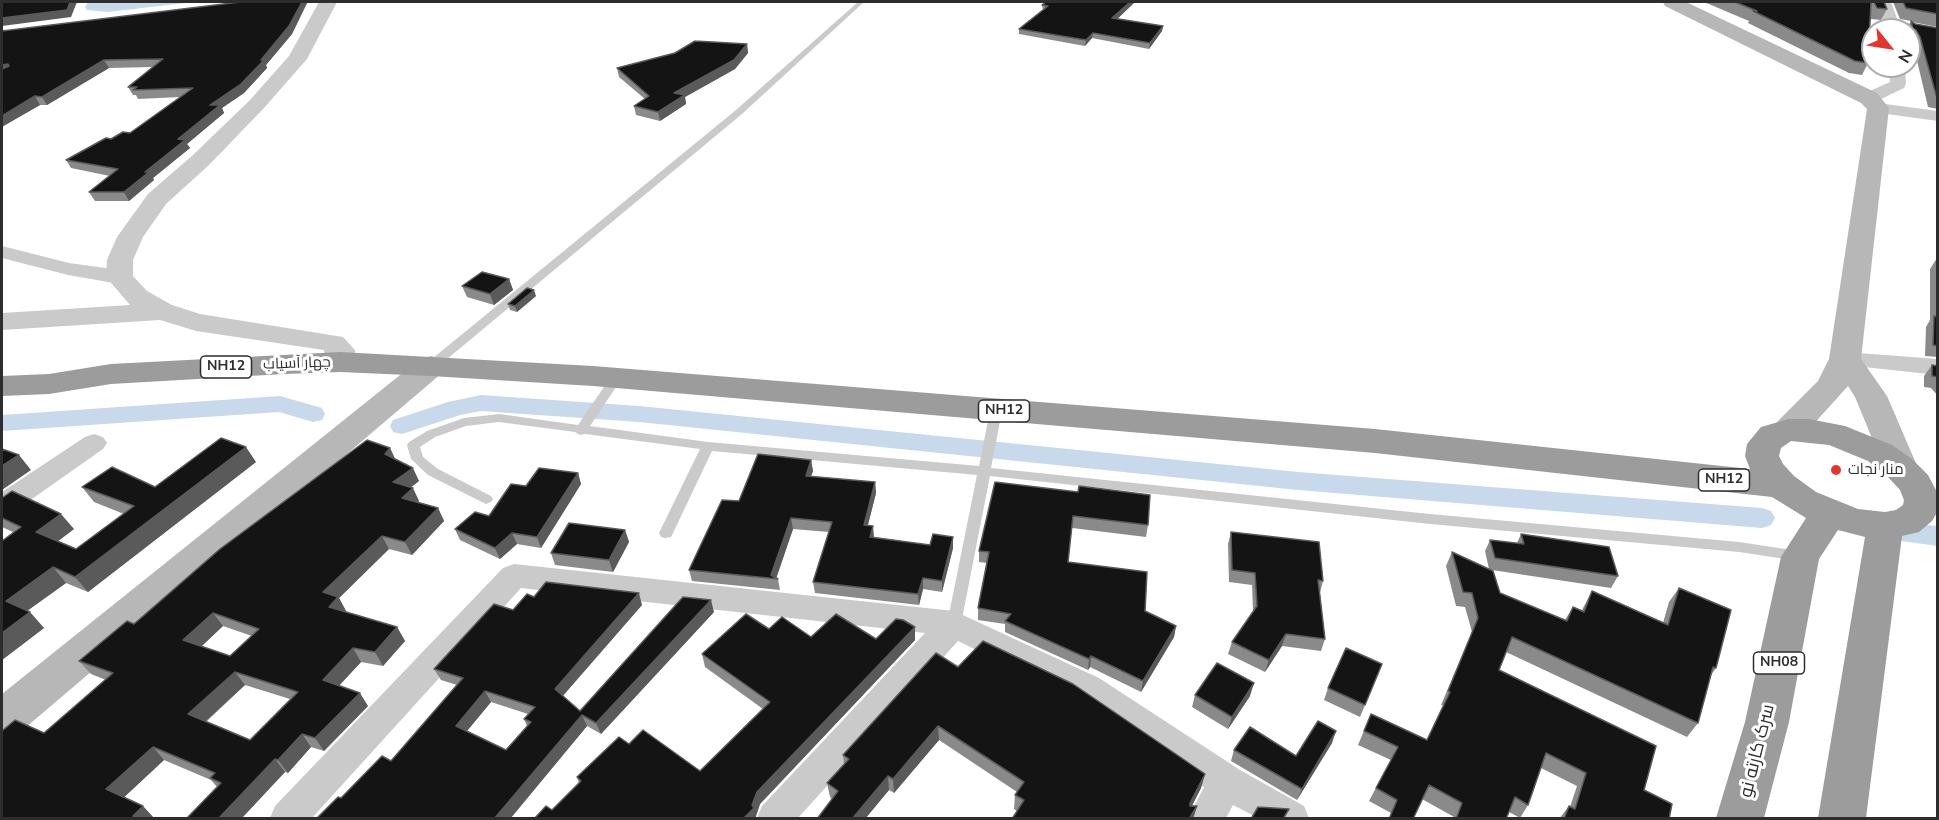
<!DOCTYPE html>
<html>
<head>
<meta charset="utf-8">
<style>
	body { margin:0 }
	#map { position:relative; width:1939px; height:820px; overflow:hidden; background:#fff; font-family:"Nunito Sans",sans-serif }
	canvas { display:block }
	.frame { position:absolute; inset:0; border:3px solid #2d2d2d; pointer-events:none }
	.north { position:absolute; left:1861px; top:18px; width:60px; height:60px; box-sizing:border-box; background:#fff; border:2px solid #ababab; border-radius:50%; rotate:120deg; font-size:16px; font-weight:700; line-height:24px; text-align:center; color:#2d2d2d }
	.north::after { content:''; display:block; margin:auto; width:21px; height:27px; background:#e23731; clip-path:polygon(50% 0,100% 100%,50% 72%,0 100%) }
</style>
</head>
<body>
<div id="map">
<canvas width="1939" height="820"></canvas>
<div class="frame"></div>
<div class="north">N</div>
</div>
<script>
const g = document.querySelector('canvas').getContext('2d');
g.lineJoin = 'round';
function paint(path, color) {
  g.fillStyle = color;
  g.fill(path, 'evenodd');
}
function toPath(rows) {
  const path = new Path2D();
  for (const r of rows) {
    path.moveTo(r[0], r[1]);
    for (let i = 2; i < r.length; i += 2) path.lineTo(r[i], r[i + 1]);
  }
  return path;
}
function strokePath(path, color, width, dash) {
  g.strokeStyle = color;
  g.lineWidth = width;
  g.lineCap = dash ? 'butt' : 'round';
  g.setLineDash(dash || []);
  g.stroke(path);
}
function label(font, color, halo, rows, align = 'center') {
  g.font = font + ' "Nunito Sans",Cairo,sans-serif';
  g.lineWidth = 6;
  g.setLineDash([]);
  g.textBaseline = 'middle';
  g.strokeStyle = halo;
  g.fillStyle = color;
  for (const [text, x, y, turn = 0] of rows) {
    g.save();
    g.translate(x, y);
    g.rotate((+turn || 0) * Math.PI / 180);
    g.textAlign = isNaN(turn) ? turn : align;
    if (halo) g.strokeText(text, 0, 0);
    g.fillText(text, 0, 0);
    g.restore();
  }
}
const water = toPath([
	[88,2,194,2,108,12,87,10,85,7]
]);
const canal = toPath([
	[481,395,639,406,1298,472,1762,508,1771,511,1775,518,1771,525,1762,528,1298,490,639,422,481,411,460,415,402,434,393,432,390,426,393,420,448,402,481,395],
	[280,396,322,408,325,414,322,420,313,422,279,412,2,431,2,415,280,396],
	[1904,523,1938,526,1938,546,1894,540,1890,533,1894,526,1904,523]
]);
const service = toPath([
	[858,2,864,2,742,114,435,369,427,369,425,366,427,363,736,110,858,2],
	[616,374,622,378,590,426,708,442,979,466,990,411,996,407,1002,411,991,468,1430,514,1739,542,1799,551,1804,552,1806,556,1804,560,1799,561,1739,552,1430,524,990,476,961,624,959,628,954,630,949,628,947,624,977,475,712,451,673,533,671,537,666,538,661,537,659,533,700,449,585,434,580,435,575,432,499,422,466,426,435,437,420,447,423,457,438,469,491,496,493,499,491,502,486,504,428,475,411,459,407,445,409,442,427,431,464,418,499,414,578,425,612,375,616,374]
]);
const minor = toPath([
	[1877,2,1891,2,1898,21,1938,29,1938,38,1909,33,1909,30,1886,30,1877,2],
	[1889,66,1905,66,1906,84,1904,88,1875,102,1863,102,1861,98,1863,94,1890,82,1889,66],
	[1878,103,1938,111,1938,121,1872,112,1869,108,1872,104,1878,103],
	[2,246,69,263,120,270,128,272,131,277,128,282,120,284,68,275,2,258,2,246],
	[1845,352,1938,359,1938,375,1836,364,1833,359,1836,354,1845,352],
	[94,434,103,437,107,443,103,449,12,513,2,516,2,492,85,437,94,434],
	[514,564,954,611,1099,678,1240,770,1304,806,1309,818,1258,818,1233,805,1226,818,1188,818,1204,787,1075,698,958,641,798,818,757,818,762,806,925,633,521,588,312,818,270,818,275,806,503,568,514,564]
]);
const tertiary = toPath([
	[319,2,337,2,307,59,264,108,209,165,166,204,143,237,133,260,133,276,147,291,172,305,200,314,343,337,355,350,355,362,351,369,340,371,329,369,325,362,324,350,196,331,160,320,2,330,2,313,130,305,106,277,107,260,117,237,148,194,193,155,250,100,289,56,319,2]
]);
const secondary = toPath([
	[1663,2,1686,2,1877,93,1889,108,1861,359,1887,396,1918,468,1912,477,1900,480,1888,477,1855,397,1848,386,1801,438,1789,441,1777,438,1772,430,1777,422,1818,381,1829,359,1867,109,1861,103,1665,6,1663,2],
	[431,356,442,359,447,366,442,373,18,734,2,739,2,694,420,359,431,356]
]);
const trunk = toPath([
	[340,352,593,366,1375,429,1750,469,1745,456,1747,444,1761,427,1789,419,1809,419,1845,426,1892,445,1912,459,1928,475,1938,494,1938,511,1932,521,1919,532,1902,536,1866,818,1818,818,1865,537,1838,530,1819,559,1789,722,1764,818,1716,818,1745,722,1781,557,1806,518,1772,497,1375,453,593,386,431,376,340,372,284,374,111,384,49,394,2,396,2,376,49,374,111,364,340,352],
	[1791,441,1829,445,1868,461,1888,477,1900,490,1904,500,1903,505,1896,510,1885,512,1858,509,1816,492,1794,476,1783,464,1779,456,1781,448,1791,441]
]);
const wall = toPath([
	[1135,2,1117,19,1163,26,1162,31,1149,49,1092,38,1085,46,1019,34,1019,29,1043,10,1042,5],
	[1704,2,1884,2,1887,9,1881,20,1871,19,1870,18,1868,63,1862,75,1849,73,1748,23,1749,21],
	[1893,2,1938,2,1938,27,1912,22,1915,24,1938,28,1938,109,1928,107,1914,48,1909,41,1909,30,1906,30,1911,21,1900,19],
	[307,3,292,34,266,65,267,68,244,93,222,108,224,113,187,144,190,148,153,178,154,180,129,201,95,201,89,192,110,176,71,168,66,160,111,139,130,133,181,97,138,99,136,95,133,95,128,87,153,67,109,68,47,105,40,105,24,114,2,31],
	[747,44,748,53,735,69,685,97,686,104,660,121,636,115,634,106,645,99,619,77,617,68],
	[1937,258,1938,259,1938,357,1925,356,1926,327,1930,320,1930,269],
	[509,279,513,290,494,305,467,297,462,286],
	[536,296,517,312,510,310,508,304],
	[1932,365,1938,366,1938,396,1931,388,1924,387,1924,376],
	[390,448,395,459,419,481,411,487,419,501,418,502,438,508,444,521,412,555,389,549,339,598,346,611,345,612,397,627,405,641,383,666,361,662,339,686,368,706,324,751,311,747,288,773,285,772,241,819,186,819,217,787,211,780,164,760,124,797,2,819,44,733,106,680,91,674,79,661],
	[223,626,252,636,230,656,201,647],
	[245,685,290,699,250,740,206,722],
	[811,460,813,471,811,476,875,482,876,493,868,525,874,537,930,545,953,537,953,548,942,592,923,589,919,605,815,593,813,582,829,532,793,529,776,578,778,579,780,590,692,581,689,570,739,501],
	[256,462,88,592,66,583,27,611,44,628,2,660,2,541,13,532,2,527,2,498,74,529,58,541,76,549,124,514,94,502,82,487,155,487],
	[578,473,581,484,541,548,517,544,500,559,460,540,455,529,489,516,526,486],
	[1078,492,1148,525,1146,537,1072,528,1068,562,1145,611,1176,626,1174,637,1141,692,1090,667,1088,670,1005,632,1005,624,978,620,978,608,987,563,979,562,979,551],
	[625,530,629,542,613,572,555,565,551,553],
	[1231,532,1323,581,1320,593,1325,639,1321,651,1282,646,1265,672,1228,654,1232,642,1253,611,1252,585,1229,582,1228,544],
	[1521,534,1618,576,1611,588,1492,570,1500,593,1565,620,1573,607,1582,610,1592,591,1663,623,1669,602,1679,588,1716,668,1711,675,1698,723,1687,737,1506,652,1499,670,1644,790,1669,819,1559,819,1569,806,1570,807,1577,786,1541,768,1528,805,1520,818,1509,812,1506,819,1454,819,1454,817,1422,799,1391,813,1369,801,1391,760,1358,745,1371,714,1427,740,1443,705,1441,705,1472,632,1465,607,1456,606,1446,566,1452,552,1489,569,1485,551,1490,540,1517,543],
	[534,597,642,605,563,696,580,711,714,612,601,734,587,726,510,819,319,819,318,817,341,798,391,761,457,685,441,680,434,669,513,610],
	[491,702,528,714,524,719,527,726,506,750,467,731],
	[769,629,811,637,915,640,760,804,756,816,552,810,579,783,577,777,629,744,700,771,763,709,705,667,702,654],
	[1382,664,1360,717,1324,700,1328,688],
	[958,667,1205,774,1201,788,1192,806,1197,806,1193,819,1012,819,1017,811,1014,809,1015,795,1017,792,939,740,894,793,889,790,865,819,817,819,832,799,830,797,827,783,844,764,843,755],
	[1195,695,1250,696,1228,729,1192,707],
	[1332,743,1297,800,1231,761,1234,750,1296,756]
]);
const shadedWall = toPath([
	[70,2,77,2,71,17,2,26,2,27,2,18],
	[302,2,307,2,307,3,292,34,266,65,267,68,244,93,222,108,224,113,187,144,190,148,153,178,154,180,129,201,124,192,178,139,210,105,261,60],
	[1130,2,1135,2,1112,24,1112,18],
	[1163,26,1162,31,1149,49,1150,43],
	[1093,33,1092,38,1085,46,1086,40],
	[747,44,748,53,735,69,685,97,686,104,660,121,658,112,674,93],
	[104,60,109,68,47,105,42,97],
	[8,64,13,72,2,74,2,65],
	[35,96,40,105,2,127,2,116],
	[509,279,513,290,494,305,490,294],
	[534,290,536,296,517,312,515,306],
	[246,447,256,462,88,592,75,577],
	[390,448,396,461,385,454],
	[19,455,31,470,2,490,2,466],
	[811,460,813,471,807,487,806,476],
	[413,468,419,481,400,496,393,482],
	[578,473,581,484,541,548,537,537],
	[875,482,876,493,865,536,864,525],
	[413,488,419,501,409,511,402,498],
	[438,508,444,521,412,555,405,542],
	[61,514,74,529,49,548,36,532],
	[791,518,793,529,776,579,771,575],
	[873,526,874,537,871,548,870,537],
	[625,530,629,542,613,572,609,560],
	[512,533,517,544,500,559,495,548],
	[382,536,389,549,339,598,346,611,337,620,329,607,323,592],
	[953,537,953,548,942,592,942,581],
	[53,567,66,583,20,616,6,601],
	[923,578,923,589,919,605,918,594],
	[639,593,642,605,559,700,555,689],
	[711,600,714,612,601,734,596,723],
	[30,612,44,628,2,660,2,633],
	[213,613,223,626,193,654,183,640],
	[1176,626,1174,637,1141,692,1143,681],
	[397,627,405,641,383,666,375,652],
	[915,627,915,640,760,804,756,816,756,819,743,819,752,805,757,792],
	[1286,634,1282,646,1265,672,1269,660],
	[353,648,361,662,332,693,323,680],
	[1091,656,1090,667,1088,670,1089,659],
	[235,672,245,685,199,727,188,714],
	[1254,683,1250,696,1228,729,1232,717],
	[485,691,491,702,462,737,456,726],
	[360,693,368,706,324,751,315,738],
	[582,715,587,726,510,819,494,819],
	[938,726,939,740,894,793,893,779],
	[1336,731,1332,743,1297,800,1302,789],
	[302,734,311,747,288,773,278,760],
	[153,747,164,760,119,802,106,789],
	[275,759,285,772,241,819,218,819],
	[1205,774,1201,788,1186,817,1190,803],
	[888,776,889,790,865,819,852,819],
	[143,806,155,819,135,819,133,816],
	[1197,806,1193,819,1189,819]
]);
const building = toPath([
	[2,2,70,2,67,10,2,18,2,2],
	[240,2,302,2,289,26,261,60,264,60,241,84,210,105,220,105,178,139,185,140,145,172,149,172,124,192,89,192,118,169,66,160,106,138,111,139,123,132,130,133,193,88,133,90,137,87,128,87,163,59,104,60,42,97,35,96,2,116,2,69,9,66,8,64,2,65,2,31,240,2],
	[1046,2,1130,2,1112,18,1163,26,1150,43,1093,33,1086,40,1019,29,1048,6,1042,5,1046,2],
	[1735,2,1871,2,1868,63,1855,61,1753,11,1757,11,1735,2],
	[1874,2,1884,2,1887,9,1877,8,1874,2],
	[1903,2,1938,2,1938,14,1906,8,1903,2],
	[1911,21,1915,24,1938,28,1938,95,1936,95,1920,37,1916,30,1913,29,1911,21],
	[695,41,747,44,734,60,674,93,685,95,658,112,634,106,649,96,617,68,675,53,695,41],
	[482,272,509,279,490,294,462,286,482,272],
	[527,288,534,290,515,306,508,304,527,288],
	[1934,316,1938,317,1938,346,1933,345,1934,316],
	[1932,365,1938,366,1938,377,1932,376,1932,365],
	[221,438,246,447,75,577,53,567,6,601,30,612,2,633,2,541,21,527,2,518,2,498,12,491,61,514,36,532,76,549,134,506,82,487,112,467,155,487,221,438],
	[367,440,390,448,385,454,413,468,393,482,413,488,402,498,438,508,405,542,382,536,323,592,338,597,329,607,397,627,375,652,353,648,323,680,360,693,315,738,302,734,278,760,275,759,218,819,186,819,221,783,210,778,215,773,153,747,106,789,143,806,133,816,137,819,2,819,2,731,15,720,44,733,113,673,79,661,127,621,134,624,220,549,367,440],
	[213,613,259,629,230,656,183,640,213,613],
	[235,672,298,692,250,740,188,714,235,672],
	[2,449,19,455,2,466,2,449],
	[758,454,811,460,806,476,875,482,864,525,873,526,870,537,930,545,933,534,953,537,942,581,923,578,918,594,813,582,832,522,791,518,771,575,778,579,689,570,722,500,739,501,758,454],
	[539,468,578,473,537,537,512,533,495,548,455,529,475,512,489,516,511,484,526,486,539,468],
	[995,482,1078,492,1079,486,1150,495,1148,525,1073,516,1068,562,1147,572,1145,611,1176,626,1143,681,1091,656,1089,659,1005,621,1011,614,978,608,989,552,979,551,995,482],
	[569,523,625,530,609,560,551,553,569,523],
	[1231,532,1319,542,1323,581,1318,580,1325,639,1286,634,1269,660,1232,642,1257,606,1255,573,1232,570,1231,532],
	[1521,534,1609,547,1618,576,1495,558,1490,540,1524,544,1521,534],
	[1452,552,1493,571,1500,593,1567,621,1573,607,1584,612,1592,591,1668,625,1679,588,1731,610,1716,668,1713,667,1698,723,1512,637,1499,670,1656,746,1644,790,1672,804,1669,819,1564,819,1569,806,1575,809,1586,773,1546,753,1528,805,1515,797,1506,819,1456,819,1462,803,1429,785,1413,819,1389,819,1397,800,1376,788,1398,747,1364,731,1371,714,1427,740,1450,692,1448,691,1478,618,1472,593,1463,592,1452,552],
	[546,582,639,593,555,689,580,711,683,597,711,600,596,723,582,715,494,819,320,819,318,817,338,797,341,798,382,756,391,761,463,678,434,669,494,604,513,610,527,594,534,597,546,582],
	[485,691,535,707,524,719,531,722,506,750,456,726,485,691],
	[746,614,769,629,782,617,811,637,836,614,876,639,896,619,903,620,915,627,757,792,752,805,754,808,743,819,534,819,546,806,552,810,581,781,577,777,619,737,629,744,643,730,700,771,770,702,702,654,746,614],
	[983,641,1073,684,1205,774,1190,803,1190,806,1197,806,1189,819,1012,819,1024,800,1015,795,1024,782,938,726,893,779,888,776,852,819,817,819,838,791,827,783,849,759,843,755,936,653,958,667,983,641],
	[1346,648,1382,664,1365,705,1328,688,1346,648],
	[1217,663,1254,683,1232,717,1195,695,1217,663],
	[1318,721,1336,731,1302,789,1234,750,1250,727,1296,756,1318,721],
	[1258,807,1289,809,1283,819,1251,819,1258,807]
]);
const markers = [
	[1836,470,6,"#e23731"]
];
const shields = [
	[226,367,51],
	[1004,411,51],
	[1724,480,51],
	[1779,663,51]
];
const shieldNames = [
	["NH12",226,367],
	["NH12",1004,411],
	["NH12",1724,480],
	["NH08",1779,663]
];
const streetNames = [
	["چهار آسیاب",297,364,-2]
];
const poiNames = [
	["منار نجات",1848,470]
];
const nearStreetnames = [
	["سرک کارته نو",1758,751,-76]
];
paint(water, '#c7d9ea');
paint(canal, '#c7d9ea');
paint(service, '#cacaca');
paint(minor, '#cacaca');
paint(tertiary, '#cacaca');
paint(secondary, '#b7b7b7');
paint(trunk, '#9c9c9c');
paint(wall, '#8a8a8a');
paint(shadedWall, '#5a5a5a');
paint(building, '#141414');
strokePath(building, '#5a5a5a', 1.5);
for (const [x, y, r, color] of markers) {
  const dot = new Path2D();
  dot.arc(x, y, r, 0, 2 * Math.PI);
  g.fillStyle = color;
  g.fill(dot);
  strokePath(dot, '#fff', 2);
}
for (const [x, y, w] of shields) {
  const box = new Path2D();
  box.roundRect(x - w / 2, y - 11, w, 22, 4.5);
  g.fillStyle = '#fff';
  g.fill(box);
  strokePath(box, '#2d2d2d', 1.5);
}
label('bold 14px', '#2d2d2d', null, shieldNames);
label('15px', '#2d2d2d', '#fff', streetNames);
label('15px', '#2d2d2d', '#fff', poiNames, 'left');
label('18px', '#2d2d2d', '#fff', nearStreetnames);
</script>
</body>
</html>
